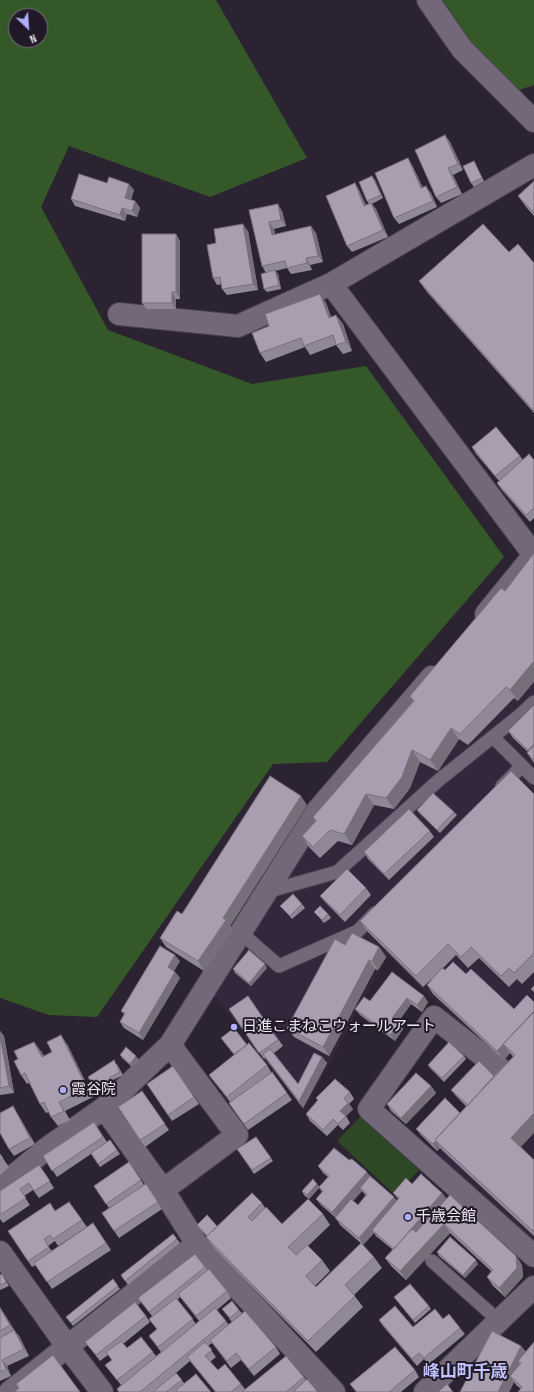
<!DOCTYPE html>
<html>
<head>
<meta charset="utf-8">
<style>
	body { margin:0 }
	#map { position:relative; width:534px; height:1392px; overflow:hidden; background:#2b2331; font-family:"Sofia Sans Condensed",sans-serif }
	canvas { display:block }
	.north { position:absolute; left:8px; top:8px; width:40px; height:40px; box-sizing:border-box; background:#211927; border:1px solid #736c78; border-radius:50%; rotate:155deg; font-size:11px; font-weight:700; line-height:16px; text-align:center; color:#ede8f2 }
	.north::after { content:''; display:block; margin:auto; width:14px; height:18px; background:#adaffb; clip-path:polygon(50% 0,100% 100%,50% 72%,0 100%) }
</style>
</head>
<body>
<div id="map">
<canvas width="534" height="1392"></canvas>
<div class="north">N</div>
</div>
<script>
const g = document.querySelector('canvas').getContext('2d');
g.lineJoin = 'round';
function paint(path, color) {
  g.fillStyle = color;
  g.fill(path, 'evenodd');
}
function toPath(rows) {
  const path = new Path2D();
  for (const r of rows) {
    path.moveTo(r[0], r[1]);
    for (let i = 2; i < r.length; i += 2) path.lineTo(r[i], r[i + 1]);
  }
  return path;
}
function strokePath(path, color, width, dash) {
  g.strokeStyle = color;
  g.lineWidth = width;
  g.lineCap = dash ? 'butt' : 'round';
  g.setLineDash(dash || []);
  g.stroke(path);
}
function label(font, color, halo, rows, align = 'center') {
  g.font = font + ' "Sofia Sans Condensed","Noto Sans JP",sans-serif';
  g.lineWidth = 4;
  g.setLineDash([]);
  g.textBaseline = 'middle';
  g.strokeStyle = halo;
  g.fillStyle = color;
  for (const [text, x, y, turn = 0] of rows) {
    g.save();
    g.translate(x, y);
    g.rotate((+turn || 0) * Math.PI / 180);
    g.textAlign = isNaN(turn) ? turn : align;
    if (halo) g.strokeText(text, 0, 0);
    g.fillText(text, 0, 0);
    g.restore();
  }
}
const built = toPath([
	[534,569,534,1248,436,1155,514,1070,424,991,388,955,304,1111,213,995,256,931,322,820]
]);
const green = toPath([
	[361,1116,419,1170,395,1195,337,1141]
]);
const forest = toPath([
	[0,0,216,0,307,158,210,197,69,146,41,207,108,330,252,384,366,366,504,557,327,762,273,764,97,1017,49,1015,0,998],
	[16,16,40,16,40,40,16,40],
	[438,0,534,0,534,85,519,90,470,44]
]);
const service = toPath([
	[493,737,534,778],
	[502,786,522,766],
	[266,892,337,872,439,780,520,715,534,702],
	[240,932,279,966,358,931,375,913],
	[432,1261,499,1321]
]);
const minor = toPath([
	[428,0,462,49,534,121],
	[331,284,534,555],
	[119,314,238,326,331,284,534,165],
	[486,614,534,555],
	[504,1072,434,1017,369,1109,534,1256],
	[104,1108,163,1190,197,1244,334,1392],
	[0,1187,46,1149,104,1108,170,1045,317,811,432,677],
	[163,1190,237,1135,170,1045],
	[0,1252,67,1346,102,1392],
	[10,1392,197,1244],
	[425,1392,534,1287]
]);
const wall = toPath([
	[445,135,450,142,463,170,453,175,462,194,441,203,436,197],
	[474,161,484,181,474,187,471,183],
	[412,165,423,188,431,193,437,207,399,224,394,218],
	[372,176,375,180,383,198,372,204,376,209,388,237,352,252,347,246,355,183,359,190,366,205,369,204,367,201],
	[534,181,534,216,526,207,518,196],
	[107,183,134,190,131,200,135,201,140,208,137,217,127,214,125,221,75,206,71,199],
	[249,210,282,211,286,226,274,229,275,234,316,233,323,262,310,265,312,270,291,274,287,268,275,271,278,274,281,289,267,292,264,289,266,273,262,266],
	[248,231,258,290,227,295,222,289,222,284,217,285,213,278,216,243],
	[176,234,180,241,180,299,176,299,176,309,147,309,142,303],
	[509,252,534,263,534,413,427,292,419,281],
	[326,303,331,317,336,315,343,324,352,351,343,354,336,345,310,355,305,347,266,362,260,353,269,326],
	[472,447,520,456,523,460,534,460,534,518,530,522,501,489,497,483,499,481,476,454],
	[501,588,518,701,514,698,468,745,459,739,438,771,420,762,410,788,394,809,374,805,352,845,338,841,320,858,309,847,302,836,316,822,313,817,413,701,410,696],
	[534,705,534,763,527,753,528,752,513,738,508,731],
	[534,794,534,972,522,984,517,979,509,987,479,958,468,968,456,955,443,968,445,970,466,974,514,1009,521,1147,534,1160,534,1236,443,1151,440,1148,437,1151,421,1135,416,1129,460,1113,466,1106,456,1096,451,1090,494,1076,513,1057,510,1053,504,1060,433,994,427,985,434,977,423,987,368,932,360,921],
	[307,805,230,926,232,929,204,971,166,947,160,938,182,914],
	[417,810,454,812,457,815,440,833,419,813],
	[430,831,434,837,389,880,368,859,364,852],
	[366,888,371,895,345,922,325,902,320,896],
	[302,904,305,908,292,919,283,909,280,906],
	[314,912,328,914,331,918,324,923],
	[345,945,379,947,386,957,378,970,375,969,329,1056,294,1037,287,1028],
	[180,961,174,971,180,978,143,1040,124,1028,120,1022,124,1014,121,1011],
	[267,968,251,986,235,973,233,969],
	[392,972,428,1002,422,1012,411,1004,398,1022,403,1029,395,1041,360,1015,355,1009,370,1001],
	[248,996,283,1046,274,1053,298,1084,322,1057,327,1063,303,1108,265,1058,264,1059,229,1009],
	[234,1028,247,1045,267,1065,271,1072,263,1079,272,1072,292,1100,248,1130,229,1103,230,1102,209,1075,234,1055,224,1042],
	[0,1031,4,1036,14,1093,0,1095],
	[67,1044,93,1097,65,1111,70,1120,58,1126,51,1117,49,1112,46,1113,40,1104,29,1083,27,1084,21,1075,18,1059,41,1051,44,1056],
	[120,1055,139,1060,132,1067,122,1058],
	[464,1056,466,1059,444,1082,430,1068,428,1065],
	[117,1064,123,1075,111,1081,113,1086,99,1094,88,1077],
	[173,1066,199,1104,172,1121,147,1084],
	[431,1086,436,1093,406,1124,391,1111,387,1104],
	[142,1091,169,1130,145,1147,118,1107],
	[350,1092,354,1099,349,1104,353,1109,346,1116,350,1123,343,1130,338,1125,327,1136,310,1121,306,1114,318,1101,316,1098],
	[17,1113,35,1144,14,1156,9,1149],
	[94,1122,107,1142,110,1140,120,1154,100,1167,91,1154,57,1177,43,1156],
	[256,1137,273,1161,254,1174,237,1149],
	[0,1154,9,1167,0,1175],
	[349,1160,371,1177,394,1197,397,1201,398,1199,393,1193,412,1184,442,1193,446,1198,516,1256,522,1265,523,1277,505,1297,493,1286,487,1277,491,1271,450,1233,406,1280,392,1267,385,1258,393,1250,376,1236,374,1233,363,1245,340,1225,336,1218,321,1205,316,1199,322,1192,319,1188,309,1199,304,1195,302,1191,320,1187,328,1177,323,1173,318,1166],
	[362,1191,366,1196,358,1205,353,1201],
	[129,1162,144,1185,146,1184,162,1209,119,1238,102,1213,109,1208,94,1186],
	[39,1165,54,1188,39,1198,33,1190,24,1196,30,1205,3,1223,0,1219,0,1191],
	[69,1202,87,1227,58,1246,55,1241,48,1246,52,1251,93,1223,111,1250,52,1289,36,1265,32,1267,8,1231,55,1211],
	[262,1203,265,1208,282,1224,323,1214,330,1225,308,1246,322,1260,330,1271,315,1286,316,1287,374,1257,382,1268,354,1295,363,1307,316,1352,214,1248,206,1237,207,1236,199,1228,197,1225,217,1226],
	[173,1234,180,1243,128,1285,121,1275],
	[437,1252,478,1264,465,1278,439,1256],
	[205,1267,208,1271,227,1291,231,1298,217,1310,229,1325,276,1347,280,1354,254,1376,241,1360,231,1368,212,1343,208,1346,216,1357,210,1362,218,1370,241,1384,245,1389,304,1377,306,1380,318,1392,215,1392,190,1361,176,1373,184,1383,211,1392,119,1392,117,1389,121,1385,105,1365,112,1360,108,1355,100,1361,85,1342,146,1316,150,1322,123,1344,127,1348,153,1352,156,1356,161,1352,149,1336,157,1329,149,1319,152,1316,138,1298],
	[180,1297,199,1321,196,1324,177,1300],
	[2,1274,9,1286,0,1290,0,1275],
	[113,1279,120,1289,73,1326,66,1317],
	[394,1297,429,1306,431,1309,415,1323],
	[0,1307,14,1330,19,1336,29,1356,7,1366,11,1376,0,1381],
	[222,1309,239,1310,242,1313,232,1322],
	[443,1319,460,1328,465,1334,429,1364,424,1359,417,1366,383,1326,379,1320,413,1327],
	[521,1346,526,1352,534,1392,521,1389,516,1385,514,1382,509,1392,460,1392],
	[415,1370,419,1377,401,1392,356,1392,350,1384]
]);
const shadedWall = toPath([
	[445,135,450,142,463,170,458,164],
	[408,158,412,165,426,195,421,188],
	[448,168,453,175,462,194,457,187],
	[372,176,375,180,383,198,381,195],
	[355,183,359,190,369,212,364,206],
	[129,184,134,190,129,204,125,198],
	[426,186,431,193,437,207,433,201],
	[135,201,140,208,137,217,132,211],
	[371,203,376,209,388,237,383,230],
	[278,204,282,211,286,226,281,220],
	[122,208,127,214,125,221,120,215],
	[269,222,274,229,276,241,272,235],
	[243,224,248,231,258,290,253,284],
	[311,226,316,233,323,262,318,256],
	[176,234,180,241,180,299,176,292],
	[306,258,310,265,312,270,307,263],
	[275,270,278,274,281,289,279,285],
	[172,292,176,299,176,309,172,303],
	[320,294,326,303,335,327,329,318],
	[336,315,343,324,352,351,346,342],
	[534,661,534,682,518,701,510,690],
	[451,728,459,739,438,771,430,760],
	[412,750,420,762,410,788,394,809,386,798],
	[366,794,374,805,352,845,344,834],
	[301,796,307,805,230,926,232,929,204,971,198,961,223,918],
	[379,947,386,957,378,970,372,961],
	[175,955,180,961,172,974,168,967],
	[369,960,375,969,329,1056,323,1047],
	[265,964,267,968,251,986,249,983],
	[175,972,180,978,143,1040,139,1033],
	[424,996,428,1002,422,1012,417,1005],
	[407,998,411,1004,397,1024,392,1018],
	[399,1023,403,1029,395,1041,390,1035],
	[0,1031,4,1036,14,1093,9,1086,0,1036],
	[61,1035,67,1044,93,1097,87,1088],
	[34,1042,41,1051,48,1066,42,1057],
	[503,1044,510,1053,504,1060,497,1051],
	[136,1056,139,1060,132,1067,130,1064],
	[322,1057,327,1063,303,1108,299,1101],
	[431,1086,436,1093,406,1124,401,1118],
	[59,1102,65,1111,70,1120,64,1111],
	[348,1103,353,1109,345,1117,340,1111],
	[13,1106,17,1113,35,1144,30,1138],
	[534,1113,534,1133,519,1149,511,1138],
	[436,1141,440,1148,437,1151,433,1144],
	[367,1172,372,1179,360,1188,362,1191,337,1219,332,1212],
	[317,1184,320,1187,309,1199,307,1195],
	[442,1193,447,1199,399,1255,394,1249],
	[394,1197,399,1204,372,1230,374,1233,363,1245,359,1238],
	[444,1224,450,1233,406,1280,400,1271],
	[516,1256,522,1265,523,1277,505,1297,499,1288],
	[476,1260,478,1264,465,1278,463,1275],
	[0,1307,15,1331,10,1325],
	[14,1330,19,1336,29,1356,24,1349],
	[521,1346,528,1355,521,1363,518,1361,522,1367,510,1376,514,1382,509,1392,498,1392],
	[2,1360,7,1366,11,1376,6,1369]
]);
const building = toPath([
	[445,135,458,164,448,168,457,187,436,197,415,150,445,135],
	[408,158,421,188,426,186,433,201,394,218,375,173,408,158],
	[474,161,482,178,471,183,463,166,474,161],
	[79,174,107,183,109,177,129,184,125,198,135,201,132,211,122,208,120,215,71,199,79,174],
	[372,176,381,195,367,201,359,182,372,176],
	[534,181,534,213,518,196,534,181],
	[355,183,364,206,371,203,383,230,347,246,326,196,355,183],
	[278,204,281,220,269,222,272,235,311,226,318,256,306,258,307,263,287,268,285,261,262,266,249,210,278,204],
	[243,224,253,284,222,289,220,277,213,278,207,245,216,243,214,229,243,224],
	[483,224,509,252,518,244,534,263,534,411,419,281,483,224],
	[142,234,176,234,176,292,172,292,172,303,142,303,142,234],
	[275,270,279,285,264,289,261,274,275,270],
	[320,294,329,318,336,315,346,342,336,345,333,335,304,346,301,338,260,353,252,333,269,326,265,314,320,294],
	[496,427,520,456,495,476,472,447,496,427],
	[529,454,534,460,534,508,526,515,497,483,529,454],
	[534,553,534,661,510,690,506,687,460,734,451,728,430,760,412,750,402,777,386,798,366,794,344,834,330,830,313,847,302,836,316,821,313,817,414,701,410,696,501,588,505,591,534,553],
	[534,705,534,744,528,750,508,731,534,705],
	[534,746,534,760,527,753,534,746],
	[511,771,534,794,534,953,514,973,509,968,501,976,471,947,461,957,448,944,416,976,360,921,511,771],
	[270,776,301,796,223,918,226,920,198,961,160,938,177,911,182,914,270,776],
	[433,793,454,812,437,830,417,810,433,793],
	[409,809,430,831,384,874,364,852,409,809],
	[347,869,366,888,340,915,320,896,347,869],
	[293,894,302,904,290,916,280,906,293,894],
	[320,906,328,914,322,920,314,912,320,906],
	[352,933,379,947,372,961,369,960,323,1047,287,1028,335,939,345,945,352,933],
	[160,946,175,955,168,967,175,972,139,1033,120,1022,125,1013,121,1011,160,946],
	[249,950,265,964,249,983,233,969,249,950],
	[453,962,466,974,471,969,514,1009,527,995,534,1002,534,1011,497,1051,427,985,442,968,445,970,453,962],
	[392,972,424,996,417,1005,407,998,392,1018,399,1023,390,1035,355,1009,364,997,370,1001,392,972],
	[534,986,534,992,531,989,534,986],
	[248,996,278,1040,259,1053,229,1009,248,996],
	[534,1012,534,1113,511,1138,534,1160,534,1232,435,1140,515,1055,503,1044,534,1012],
	[234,1028,247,1045,234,1054,221,1038,234,1028],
	[61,1035,87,1088,59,1102,64,1111,51,1117,44,1102,40,1104,25,1073,21,1075,14,1061,18,1059,14,1051,34,1042,42,1057,52,1052,47,1042,61,1035],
	[0,1036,9,1086,0,1088,0,1036],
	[449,1042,464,1056,442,1078,428,1065,449,1042],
	[249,1043,267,1065,227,1097,209,1075,249,1043],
	[126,1047,136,1056,130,1064,120,1055,126,1047],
	[270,1049,298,1084,314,1053,322,1057,299,1101,263,1054,270,1049],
	[114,1060,120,1072,109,1078,111,1082,97,1090,88,1077,114,1060],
	[479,1061,494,1076,468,1105,451,1090,479,1061],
	[173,1066,194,1097,168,1115,147,1084,173,1066],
	[272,1072,287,1093,244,1124,229,1103,272,1072],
	[416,1073,431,1086,401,1118,387,1104,416,1073],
	[335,1079,350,1092,344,1098,348,1103,340,1111,346,1116,338,1124,333,1119,323,1130,306,1114,318,1100,316,1098,335,1079],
	[142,1091,165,1124,140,1140,118,1107,142,1091],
	[445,1098,460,1113,435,1140,436,1141,433,1144,416,1129,445,1098],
	[13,1106,30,1138,9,1149,0,1133,0,1113,13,1106],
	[94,1122,103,1137,52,1171,43,1156,94,1122],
	[256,1137,271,1158,252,1170,237,1149,256,1137],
	[110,1140,117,1150,98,1164,91,1153,110,1140],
	[334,1148,349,1160,352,1159,367,1172,332,1212,316,1199,323,1191,319,1187,329,1176,318,1166,334,1148],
	[0,1154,3,1158,0,1161,0,1154],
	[129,1162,141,1180,106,1204,94,1186,129,1162],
	[39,1165,50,1181,34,1191,29,1183,20,1189,26,1198,0,1215,0,1191,39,1165],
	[421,1174,442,1193,394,1249,372,1230,399,1198,393,1193,406,1178,412,1184,421,1174],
	[370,1176,394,1197,359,1238,335,1218,351,1199,358,1205,367,1194,360,1188,370,1176],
	[313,1179,317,1184,307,1195,302,1191,313,1179],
	[146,1184,158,1202,114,1231,102,1213,146,1184],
	[252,1193,262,1203,248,1217,252,1221,266,1207,282,1224,308,1199,323,1214,288,1247,296,1255,307,1245,322,1260,306,1276,316,1287,361,1243,374,1257,345,1285,355,1296,308,1341,206,1237,252,1193],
	[450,1195,516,1256,517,1268,499,1288,487,1277,493,1270,444,1224,400,1271,385,1258,412,1229,416,1232,450,1195],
	[69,1202,82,1220,53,1239,50,1235,44,1239,49,1247,28,1261,8,1231,50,1203,55,1211,69,1202],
	[207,1215,217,1226,207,1236,197,1225,207,1215],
	[93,1223,106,1243,47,1282,34,1263,93,1223],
	[173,1234,177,1239,125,1281,121,1275,173,1234],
	[450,1237,476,1260,463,1275,437,1252,450,1237],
	[195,1254,205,1267,149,1312,138,1298,195,1254],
	[209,1269,227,1291,196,1316,178,1294,209,1269],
	[2,1274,6,1282,0,1285,0,1275,2,1274],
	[113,1279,118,1286,71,1323,66,1317,113,1279],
	[410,1284,429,1306,413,1320,394,1297,410,1284],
	[176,1298,193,1319,158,1347,149,1336,157,1329,149,1319,176,1298],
	[232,1301,239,1310,230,1318,222,1309,232,1301],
	[135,1302,146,1316,96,1355,85,1342,135,1302],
	[395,1306,413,1327,435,1309,443,1319,449,1314,460,1328,424,1358,419,1353,412,1359,379,1320,395,1306],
	[0,1308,10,1325,0,1331,0,1308],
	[215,1308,226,1321,140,1392,119,1392,117,1389,215,1308],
	[245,1311,276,1347,249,1369,236,1353,227,1361,210,1340,245,1311],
	[14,1330,24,1349,2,1360,6,1369,0,1372,0,1338,14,1330],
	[492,1331,521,1346,498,1392,460,1392,492,1331],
	[141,1337,153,1352,117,1380,105,1365,112,1360,106,1352,121,1341,127,1348,141,1337],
	[205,1342,212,1350,205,1356,218,1370,225,1364,241,1384,231,1392,216,1392,187,1357,205,1342],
	[534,1342,534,1392,518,1392,522,1387,510,1376,521,1363,518,1361,534,1342],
	[395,1347,415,1370,389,1392,357,1392,350,1384,395,1347],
	[53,1355,80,1392,14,1392,19,1388,16,1384,53,1355],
	[286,1356,304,1377,286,1392,242,1392,286,1356],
	[176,1373,182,1380,167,1391,168,1392,153,1392,176,1373],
	[196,1374,211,1392,177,1392,176,1390,196,1374],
	[307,1379,318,1392,293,1392,307,1379],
	[447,1384,453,1392,438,1392,447,1384]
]);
const markers = [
	[234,1027,4,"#adaffb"],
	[63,1090,4,"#adaffb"],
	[408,1217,4,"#adaffb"]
];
const poiNames = [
	["日進こまねこウォールアート",242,1027],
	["霞谷院",71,1090],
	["千歳会館",416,1217]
];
const quarterNames = [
	["峰山町千歳",465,1373]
];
paint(built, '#33273b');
paint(green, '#2e4825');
paint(forest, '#355828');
strokePath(service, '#47414d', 15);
strokePath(minor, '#47414d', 24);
strokePath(service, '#72687a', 13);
strokePath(minor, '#72687a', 22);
paint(wall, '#908897');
paint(shadedWall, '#766f7b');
paint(building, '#a89eb0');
strokePath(building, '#766f7b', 1);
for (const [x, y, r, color] of markers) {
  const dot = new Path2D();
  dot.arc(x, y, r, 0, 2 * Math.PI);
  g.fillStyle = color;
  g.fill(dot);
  strokePath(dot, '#211927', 1.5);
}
label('15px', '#ede8f2', '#211927', poiNames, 'left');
label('bold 17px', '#c1c3fd', '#211927', quarterNames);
</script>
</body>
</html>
